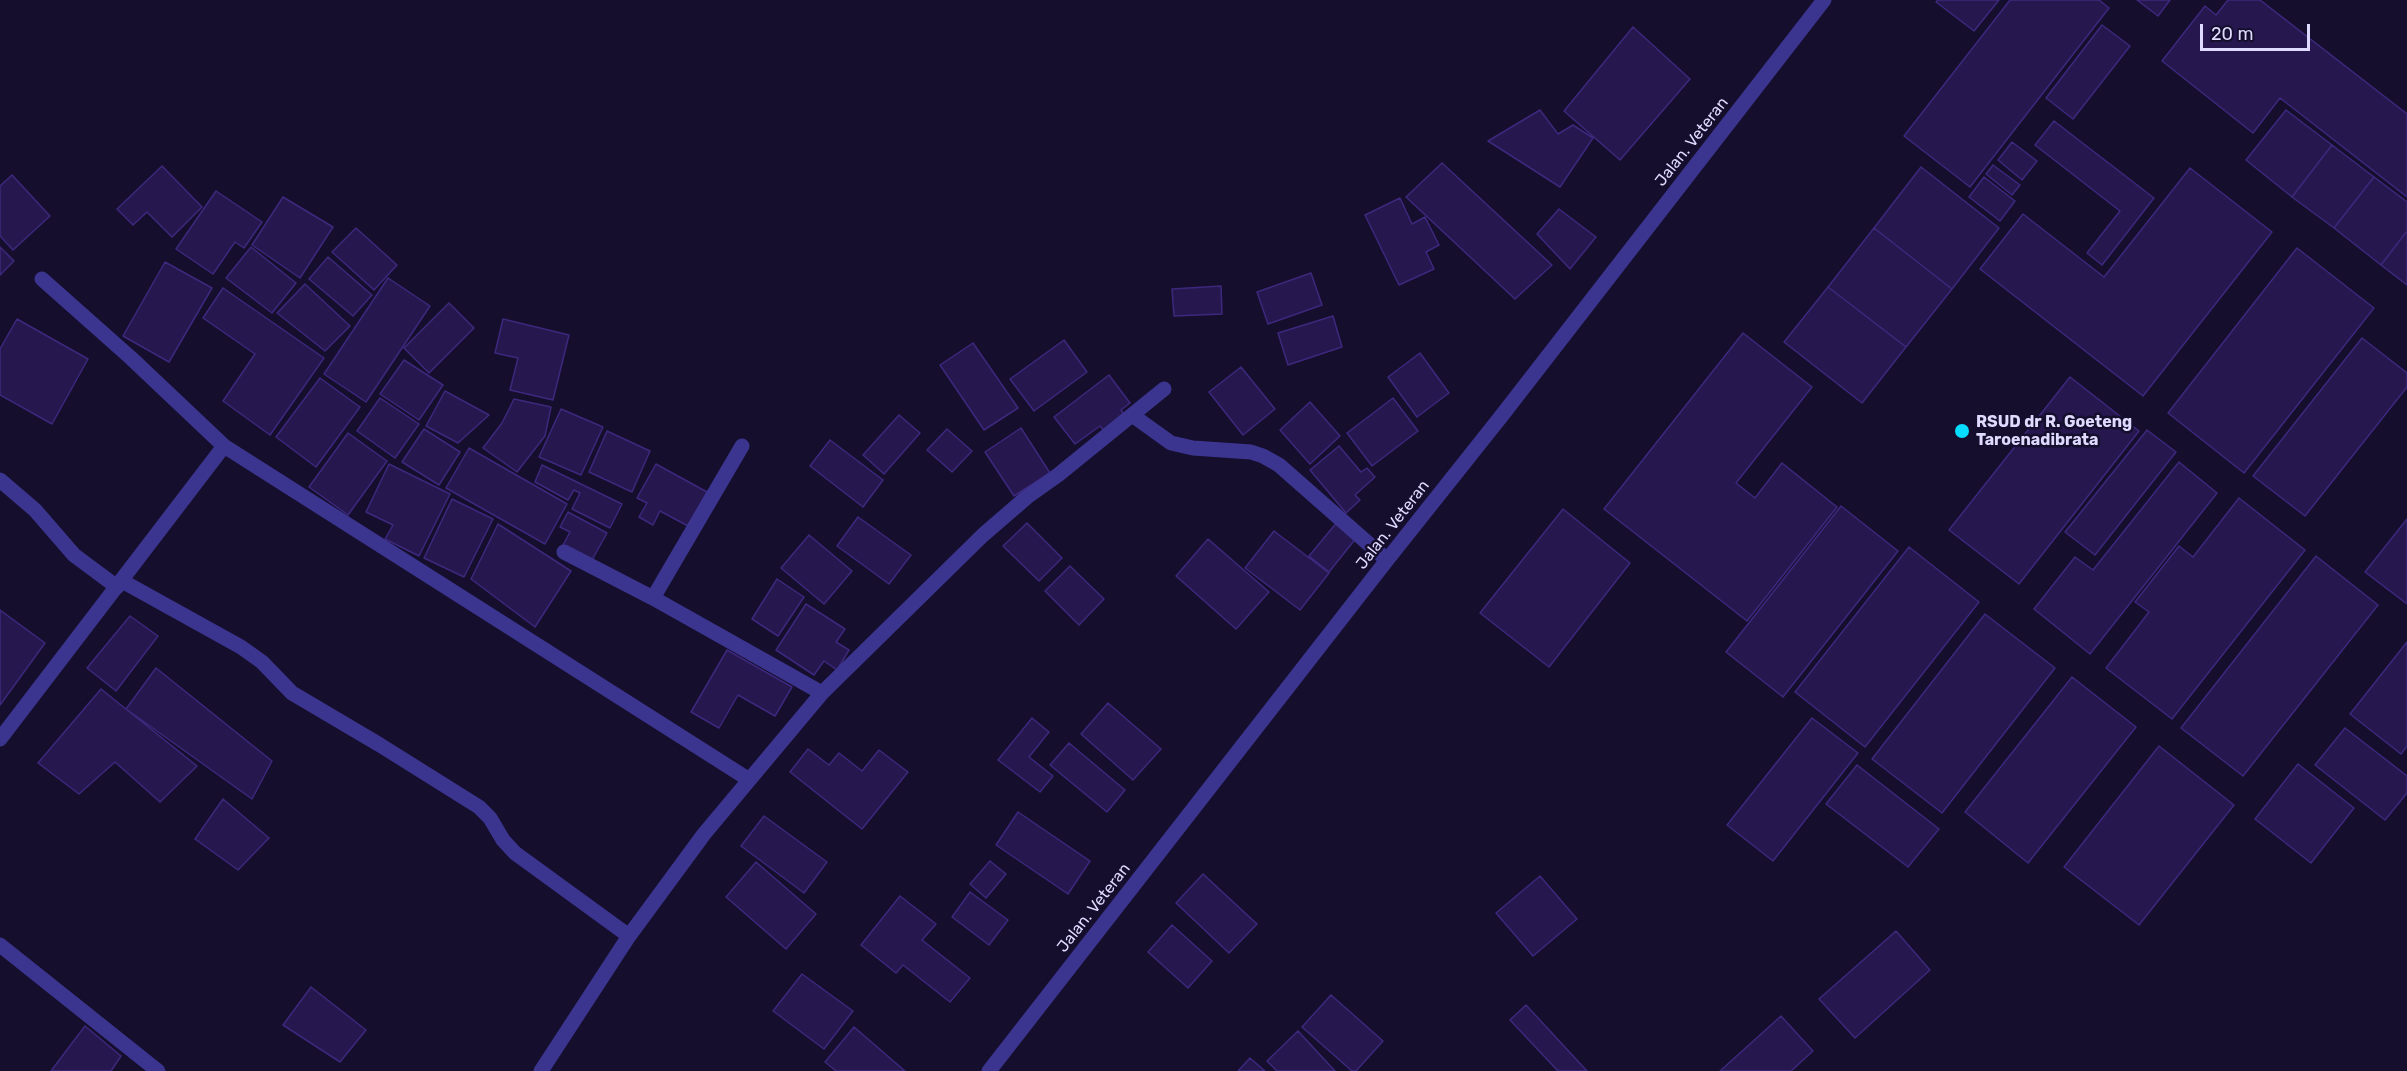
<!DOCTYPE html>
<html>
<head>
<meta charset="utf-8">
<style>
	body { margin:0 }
	#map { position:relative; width:2407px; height:1071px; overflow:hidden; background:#150e2c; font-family:Rubik,sans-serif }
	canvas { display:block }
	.scale { position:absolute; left:2200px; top:24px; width:110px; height:27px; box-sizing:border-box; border:3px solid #dfdaff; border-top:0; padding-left:8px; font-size:18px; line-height:21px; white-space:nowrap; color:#dfdaff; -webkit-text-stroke:4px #150e2c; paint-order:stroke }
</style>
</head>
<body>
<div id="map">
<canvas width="2407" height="1071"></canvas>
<div class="scale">20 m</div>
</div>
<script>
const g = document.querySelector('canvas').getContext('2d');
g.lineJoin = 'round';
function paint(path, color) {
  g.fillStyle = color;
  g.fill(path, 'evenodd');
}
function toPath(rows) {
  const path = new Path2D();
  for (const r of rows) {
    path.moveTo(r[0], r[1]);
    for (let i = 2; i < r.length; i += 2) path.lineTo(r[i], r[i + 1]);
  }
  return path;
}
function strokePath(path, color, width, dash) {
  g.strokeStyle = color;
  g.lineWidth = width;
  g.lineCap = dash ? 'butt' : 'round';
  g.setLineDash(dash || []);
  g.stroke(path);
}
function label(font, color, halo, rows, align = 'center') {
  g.font = font + ' Rubik,sans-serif';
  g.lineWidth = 5;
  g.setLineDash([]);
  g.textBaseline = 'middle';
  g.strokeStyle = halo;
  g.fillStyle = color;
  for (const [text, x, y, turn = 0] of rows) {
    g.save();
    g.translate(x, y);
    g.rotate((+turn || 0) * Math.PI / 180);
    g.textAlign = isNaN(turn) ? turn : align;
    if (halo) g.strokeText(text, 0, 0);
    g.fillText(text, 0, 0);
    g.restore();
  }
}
const building = toPath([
	[1938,0,1999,0,1974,31,1936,2,1938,0],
	[2010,0,2099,0,2109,8,1970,187,1904,136,2010,0],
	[2137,0,2170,0,2158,16,2137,0],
	[2228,0,2260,0,2407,114,2407,197,2280,98,2253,133,2162,61,2205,6,2216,15,2228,0],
	[2102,25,2130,46,2073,119,2046,98,2102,25],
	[1633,27,1690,79,1620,160,1564,111,1633,27],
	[1540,110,1558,134,1573,125,1593,138,1560,187,1488,141,1540,110],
	[2286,110,2332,145,2292,197,2246,160,2286,110],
	[2054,121,2154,198,2102,265,2087,253,2120,211,2035,145,2054,121],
	[2012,142,2037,161,2022,180,1998,160,2012,142],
	[2332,145,2374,177,2334,228,2292,197,2332,145],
	[1442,163,1552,265,1515,299,1406,197,1442,163],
	[1993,165,2020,185,2012,195,1986,174,1993,165],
	[162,166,202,207,172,237,147,212,133,225,117,209,162,166],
	[1921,167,1999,228,1952,289,1874,228,1921,167],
	[2190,168,2272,232,2143,396,1980,269,2023,214,2104,277,2190,168],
	[12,175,50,216,13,250,0,236,0,186,12,175],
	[1984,177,2015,201,2000,221,1969,197,1984,177],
	[2374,177,2407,202,2407,231,2381,265,2334,228,2374,177],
	[216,191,262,222,244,248,235,242,213,274,176,249,216,191],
	[283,197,333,227,300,278,252,245,283,197],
	[1400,198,1412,224,1425,217,1439,245,1426,252,1434,269,1399,285,1365,215,1400,198],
	[1559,209,1596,237,1570,269,1537,234,1559,209],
	[356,228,397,265,374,290,332,252,356,228],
	[1874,228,1952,289,1906,347,1828,287,1874,228],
	[2407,231,2407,285,2381,265,2407,231],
	[0,247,14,261,0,275,0,247],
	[251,247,296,283,272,313,226,278,251,247],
	[2297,248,2374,308,2244,473,2168,413,2297,248],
	[328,257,372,295,353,316,309,279,328,257],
	[165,262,212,288,169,362,123,336,165,262],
	[1311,273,1322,305,1268,324,1257,292,1311,273],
	[388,278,430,306,366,402,324,374,388,278],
	[305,284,350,326,325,351,277,313,305,284],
	[1221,286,1222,314,1174,316,1172,289,1221,286],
	[1828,287,1906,347,1862,403,1784,342,1828,287],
	[223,288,324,358,270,435,223,401,255,354,203,318,223,288],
	[449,303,474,328,429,373,404,348,449,303],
	[1333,316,1342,347,1288,365,1278,333,1333,316],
	[17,319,88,359,52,424,0,395,0,349,17,319],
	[503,319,569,335,553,400,510,390,518,358,495,353,503,319],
	[1743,333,1812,387,1736,483,1755,498,1782,463,1837,507,1747,621,1604,509,1743,333],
	[2362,338,2407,373,2407,387,2305,516,2253,476,2362,338],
	[1064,340,1087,372,1034,411,1010,379,1064,340],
	[973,343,1018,408,984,430,940,365,973,343],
	[1420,353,1449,393,1417,417,1388,377,1420,353],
	[404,360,443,385,419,420,380,394,404,360],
	[1241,367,1275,409,1243,435,1209,392,1241,367],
	[1109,375,1130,403,1121,410,1126,417,1105,432,1100,426,1075,444,1054,417,1109,375],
	[2070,377,2139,431,2019,584,1949,530,2070,377],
	[320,378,360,407,316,467,276,437,320,378],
	[445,391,489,415,458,443,426,426,445,391],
	[380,398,419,424,395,458,357,431,380,398],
	[1393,398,1418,431,1372,466,1347,433,1393,398],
	[514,399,551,407,545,436,517,472,483,448,502,423,514,399],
	[1310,402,1340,436,1310,464,1280,430,1310,402],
	[561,409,603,427,581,475,539,457,561,409],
	[899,415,920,433,884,474,863,455,899,415],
	[1021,428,1050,473,1014,496,985,452,1021,428],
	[424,429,460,452,439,485,402,462,424,429],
	[947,429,972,451,952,472,927,450,947,429],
	[2147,430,2176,452,2095,555,2065,532,2147,430],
	[607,431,650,451,632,492,589,472,607,431],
	[348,433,387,461,348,515,309,487,348,433],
	[830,440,883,480,863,507,810,466,830,440],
	[1339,446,1361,472,1367,468,1375,477,1355,495,1360,500,1346,513,1310,470,1339,446],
	[469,448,567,504,545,544,446,488,469,448],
	[2179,462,2217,493,2090,654,2034,609,2075,557,2093,570,2179,462],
	[389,464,450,494,419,556,385,539,393,525,366,512,389,464],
	[656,464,707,492,688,526,660,511,653,525,639,517,647,503,637,498,656,464],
	[542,465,622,504,610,528,572,509,580,493,574,490,568,500,535,482,542,465],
	[2239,498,2305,550,2172,719,2106,668,2149,612,2135,602,2179,546,2193,557,2239,498],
	[452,499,493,519,464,577,424,558,452,499],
	[1841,506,1898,551,1783,697,1726,652,1841,506],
	[1563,509,1630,563,1549,667,1480,613,1563,509],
	[568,512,607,533,592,560,563,545,570,532,560,527,568,512],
	[858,517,911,555,889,584,837,546,858,517],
	[2407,519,2407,604,2365,572,2407,519],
	[1338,521,1357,537,1329,572,1309,556,1338,521],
	[1027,523,1062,558,1039,581,1003,546,1027,523],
	[498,524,571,571,535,627,471,579,498,524],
	[1274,531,1329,573,1300,610,1245,568,1274,531],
	[809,535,852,571,824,604,781,568,809,535],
	[1208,539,1269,592,1236,629,1176,576,1208,539],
	[1909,547,1979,602,1865,747,1795,692,1909,547],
	[2316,556,2378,605,2243,776,2181,728,2316,556],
	[1070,566,1104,599,1079,625,1045,591,1070,566],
	[777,579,804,597,778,636,752,619,777,579],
	[806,604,845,629,836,642,849,650,837,670,824,661,814,675,776,650,806,604],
	[0,610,45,643,0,705,0,610],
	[1985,614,2055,668,1942,813,1872,759,1985,614],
	[130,616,158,636,116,691,87,668,130,616],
	[2407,642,2407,746,2401,754,2350,714,2407,642],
	[727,650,792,687,775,716,738,695,719,728,691,712,727,650],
	[156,668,272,761,252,799,126,709,156,668],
	[2072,677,2136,727,2028,863,1965,812,2072,677],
	[101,689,197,766,160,802,115,762,79,794,38,763,101,689],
	[1108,703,1161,749,1133,780,1081,734,1108,703],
	[1032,718,1049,732,1029,757,1053,776,1040,792,998,760,1032,718],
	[1812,718,1858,753,1773,861,1727,825,1812,718],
	[2345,728,2407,776,2407,793,2385,820,2315,765,2345,728],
	[1069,743,1125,790,1107,812,1050,765,1069,743],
	[2159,746,2234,805,2139,925,2064,867,2159,746],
	[808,749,829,765,839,753,862,771,879,750,908,772,862,829,790,772,808,749],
	[2298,764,2354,808,2311,863,2255,819,2298,764],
	[1857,765,1939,829,1908,867,1826,804,1857,765],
	[223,799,269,838,238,870,195,839,223,799],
	[1018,812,1090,861,1068,894,996,845,1018,812],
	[764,816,827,862,804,893,741,846,764,816],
	[990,861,1006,874,986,898,970,884,990,861],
	[756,862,816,914,786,949,726,897,756,862],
	[1203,874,1257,924,1229,953,1176,903,1203,874],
	[1540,876,1577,919,1533,956,1496,913,1540,876],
	[970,892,1008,920,989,945,952,917,970,892],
	[900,896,936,924,922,940,970,978,950,1002,903,965,896,973,861,945,900,896],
	[1172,925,1212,961,1188,988,1148,952,1172,925],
	[1896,931,1930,970,1855,1038,1819,999,1896,931],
	[802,974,853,1011,824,1049,773,1011,802,974],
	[311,987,366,1030,340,1062,283,1025,311,987],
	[1331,995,1383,1041,1356,1071,1352,1071,1302,1027,1331,995],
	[1526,1005,1587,1071,1558,1071,1510,1020,1526,1005],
	[1781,1016,1813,1051,1791,1071,1720,1071,1781,1016],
	[85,1026,121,1056,111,1071,51,1071,85,1026],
	[854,1027,905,1071,836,1071,825,1062,854,1027],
	[1298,1031,1335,1071,1277,1071,1267,1061,1298,1031],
	[1250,1058,1265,1071,1238,1071,1250,1058]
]);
const minor = toPath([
	[42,279,131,358,224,446],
	[1132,415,1171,443,1193,448,1251,452,1263,456,1279,465,1387,560],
	[0,480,35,510,74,555,117,587],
	[564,552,653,598,822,693],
	[122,581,241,647,262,662,292,693,380,745,479,807,490,818,503,840,515,853,629,936],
	[653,598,742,446],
	[0,739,224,446,748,779],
	[0,945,158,1071],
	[541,1071,629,936,704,834,822,693,983,535,1027,497,1058,475,1164,389],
	[989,1071,1387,560,1503,414,1824,0]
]);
const markers = [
	[1962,431,8,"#06dcff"]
];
const streetNames = [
	["Jalan. Veteran",1692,142,-52],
	["Jalan. Veteran",1393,525,-52],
	["Jalan. Veteran",1094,908,-52]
];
const poiNames = [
	["RSUD dr R. Goeteng",1976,422],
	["Taroenadibrata",1976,440]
];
paint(building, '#26184f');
strokePath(building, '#3d287d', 1.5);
strokePath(minor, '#3c3590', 15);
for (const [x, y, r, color] of markers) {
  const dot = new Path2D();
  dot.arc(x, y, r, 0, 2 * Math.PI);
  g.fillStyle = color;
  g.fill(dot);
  strokePath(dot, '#150e2c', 2);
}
label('16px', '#dfdaff', '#150e2c', streetNames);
label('bold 16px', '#dfdaff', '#150e2c', poiNames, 'left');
</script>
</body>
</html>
